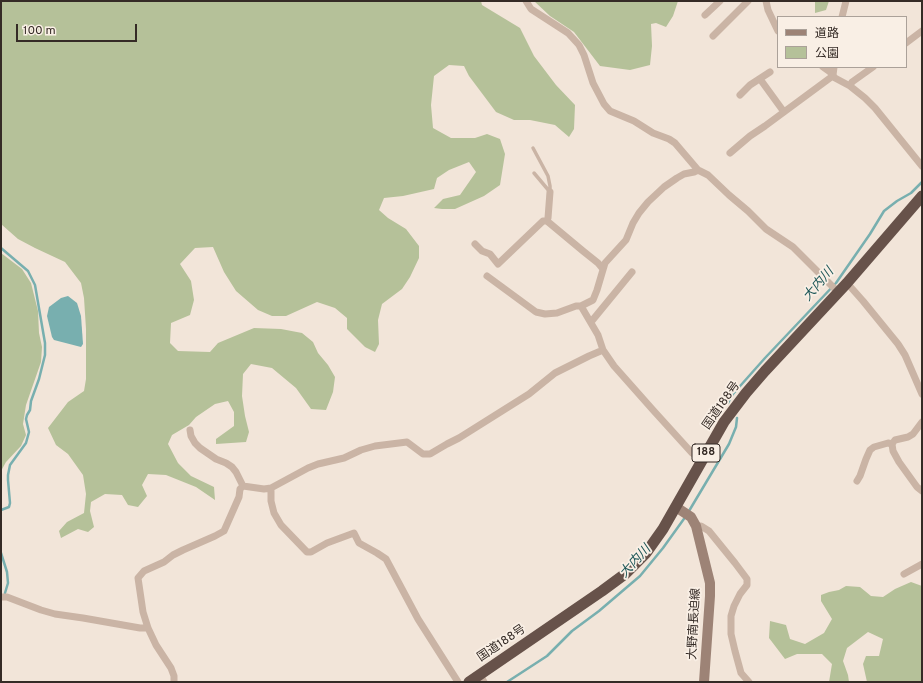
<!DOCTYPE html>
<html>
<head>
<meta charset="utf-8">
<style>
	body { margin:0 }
	#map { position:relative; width:923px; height:683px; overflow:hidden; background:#f2e5d9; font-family:Overpass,"Noto Sans JP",sans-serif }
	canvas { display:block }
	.frame { position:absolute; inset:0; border:2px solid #352b26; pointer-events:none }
	.legend { position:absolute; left:777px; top:16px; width:130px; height:52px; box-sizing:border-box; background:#f9efe5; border:1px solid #aba199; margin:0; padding:5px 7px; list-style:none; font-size:12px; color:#352b26 }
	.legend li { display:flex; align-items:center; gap:8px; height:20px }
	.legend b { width:20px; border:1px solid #aba199 }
	.scale { position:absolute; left:16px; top:24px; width:121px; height:18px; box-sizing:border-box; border:2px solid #352b26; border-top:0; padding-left:5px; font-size:12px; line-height:14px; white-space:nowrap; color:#352b26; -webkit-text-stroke:3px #f9efe5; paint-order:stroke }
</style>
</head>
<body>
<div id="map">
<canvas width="923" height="683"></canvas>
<div class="frame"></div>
<ul class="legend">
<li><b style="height:5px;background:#9d8376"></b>道路</li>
<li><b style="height:11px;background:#b5c199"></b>公園</li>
</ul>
<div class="scale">100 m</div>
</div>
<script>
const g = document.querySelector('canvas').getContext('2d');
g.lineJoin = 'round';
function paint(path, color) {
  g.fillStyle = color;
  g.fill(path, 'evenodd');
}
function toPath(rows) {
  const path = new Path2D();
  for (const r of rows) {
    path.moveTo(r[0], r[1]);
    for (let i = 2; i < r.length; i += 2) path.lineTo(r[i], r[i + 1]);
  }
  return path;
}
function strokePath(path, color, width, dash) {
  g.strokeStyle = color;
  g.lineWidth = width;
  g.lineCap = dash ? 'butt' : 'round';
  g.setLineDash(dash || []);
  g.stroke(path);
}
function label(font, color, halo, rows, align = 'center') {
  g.font = font + ' Overpass,"Noto Sans JP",sans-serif';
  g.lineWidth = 3.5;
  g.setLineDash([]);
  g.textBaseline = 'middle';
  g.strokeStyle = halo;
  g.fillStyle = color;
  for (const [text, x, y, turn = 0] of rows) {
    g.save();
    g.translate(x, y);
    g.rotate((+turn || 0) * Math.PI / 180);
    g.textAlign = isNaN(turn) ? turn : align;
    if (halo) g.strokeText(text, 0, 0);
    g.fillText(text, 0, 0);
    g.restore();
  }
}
const green = toPath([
	[1,1,481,1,482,5,520,28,534,56,556,85,575,105,574,129,569,137,555,125,530,120,514,120,496,112,469,76,464,66,449,65,434,76,431,105,433,128,451,138,475,138,487,134,500,139,505,154,500,185,484,196,455,209,442,209,434,208,443,199,460,195,476,172,469,162,449,170,437,178,434,189,403,196,384,198,379,210,388,218,406,229,419,246,419,258,410,277,402,289,382,304,378,320,379,344,375,352,365,347,347,329,347,318,335,308,317,302,286,316,272,316,258,310,236,291,224,272,213,247,195,248,180,264,191,281,194,300,190,315,171,323,170,343,178,351,210,352,218,343,254,328,281,329,302,333,313,342,318,353,328,365,335,377,333,392,326,410,311,409,296,388,272,368,251,364,243,374,242,396,245,416,249,432,246,442,216,444,216,439,234,426,234,412,228,401,215,404,196,417,189,425,172,435,168,444,178,463,191,476,214,487,215,500,196,487,166,475,148,474,142,485,147,496,138,507,128,505,122,495,105,494,91,502,90,511,94,527,88,532,78,529,61,538,59,531,67,522,84,513,86,494,83,475,68,454,56,445,48,428,68,402,84,391,86,379,86,329,84,298,81,283,65,262,35,248,18,239,1,224],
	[534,1,678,1,673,16,666,27,656,23,651,24,652,46,650,65,630,70,600,66,574,32,550,16],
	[815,1,829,1,826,10,815,13],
	[1,253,22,269,31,283,38,311,39,333,42,347,41,362,26,405,23,424,26,435,21,446,6,462,1,471],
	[911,582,922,586,922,682,867,682,863,664,866,656,879,656,883,639,868,632,847,648,843,661,848,675,849,682,829,682,832,664,822,654,797,654,785,659,769,638,770,621,786,625,790,639,805,644,824,633,832,619,821,601,821,595,829,592,839,590,846,586,860,587,871,596,883,597,895,589]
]);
const water = toPath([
	[68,296,77,303,81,316,83,344,81,347,54,340,52,337,47,316,49,307,61,298]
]);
const stream = toPath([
	[1,248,28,271,35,285,45,343,45,355,39,379,31,401,30,410,27,415,26,419,29,432,26,443,10,465,8,475,8,480,10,503,9,507,1,510],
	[728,403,733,394,765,358,836,283,870,234,884,211,897,201,911,193,922,182],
	[689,511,729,444,736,427,737,418],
	[1,553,7,572,8,583,5,593],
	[507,682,547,656,572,631,599,611,640,576,663,548,686,516]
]);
const service = toPath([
	[533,148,548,176,550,186,550,192],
	[534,173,550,192]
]);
const minor = toPath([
	[526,1,531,9,568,33,579,45,584,55,593,83,604,104,610,111,634,121,653,133,669,139,675,143,698,170,708,175,729,195,748,211,766,229,793,247,838,292],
	[766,1,768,10,778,31],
	[705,15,720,1],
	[842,17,846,1],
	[713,36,748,1],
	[906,43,922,31],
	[823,67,830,72,835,78,850,86,865,98,875,108,922,166],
	[760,79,784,112],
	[850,86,852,82,873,67],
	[740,95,750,85,770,72],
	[730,153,750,136,765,126,830,78,833,75,834,67],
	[547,221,548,218,550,192],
	[475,244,482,251,490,254,498,264,543,221,547,221,583,251,598,263,603,269],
	[487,276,536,312,545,314,557,313,576,306,581,306,593,300,597,290,605,263,626,240,633,223,639,213,648,202,664,187,677,178,684,174,694,172,698,170],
	[847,283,863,301,898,344,905,355,922,394],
	[581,306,598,335,603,350,614,366,653,410,692,453,702,460],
	[591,322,632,272],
	[922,422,913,434,908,437,895,440,892,444,893,451,899,462,917,487,922,491],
	[190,430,191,436,195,443,200,448,216,459,226,463,232,467,236,472,243,486],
	[857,481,860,476,866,459,870,450,874,447,888,443,892,444],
	[271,488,271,501,274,513,281,525,307,552,311,552,327,543,354,533,359,543,377,553,386,559,418,619,458,682],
	[696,526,701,526,709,531,735,563,747,579,747,585,740,594,734,606,731,616,731,634,735,651,741,673,749,682],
	[904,574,922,564],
	[1,597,7,597,41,610,55,614,83,618,140,628,148,628],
	[480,675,484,682],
	[174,682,174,676,171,668,156,645,148,628,143,612,138,578,144,571,164,562,173,555,183,550,215,536,224,531,239,497,240,489,243,486,264,489,271,488,308,468,318,464,344,458,361,450,375,446,407,442,423,454,430,454,447,444,459,438,529,394,555,373,589,356,603,350]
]);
const secondary = toPath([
	[676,507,691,517,696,526,710,583,710,596,704,682]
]);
const trunk = toPath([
	[469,682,602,591,625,574,646,553,663,529,724,422,746,393,765,371,847,283,922,196]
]);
const shields = [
	[706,453,28]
];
const shieldNames = [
	["188",706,453]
];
const streetNames = [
	["国道188号",722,406,-55],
	["大野南長迫線",695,624,-87],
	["国道188号",502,644,-34]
];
const waterNames = [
	["大内川",819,285,-49],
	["大内川",636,562,-48]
];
paint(green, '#b5c199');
paint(water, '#78afaf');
strokePath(stream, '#78afaf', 2.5);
strokePath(service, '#cab4a5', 3.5);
strokePath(minor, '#cab4a5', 7);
strokePath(secondary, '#9d8376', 10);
strokePath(trunk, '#67524a', 11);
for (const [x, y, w] of shields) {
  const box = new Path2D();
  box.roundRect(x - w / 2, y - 9, w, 18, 3);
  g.fillStyle = '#f9efe5';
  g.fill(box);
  strokePath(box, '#352b26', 1);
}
label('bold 11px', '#352b26', null, shieldNames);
label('12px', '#352b26', '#f9efe5', streetNames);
label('italic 13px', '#1c5657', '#f9efe5', waterNames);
</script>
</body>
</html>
